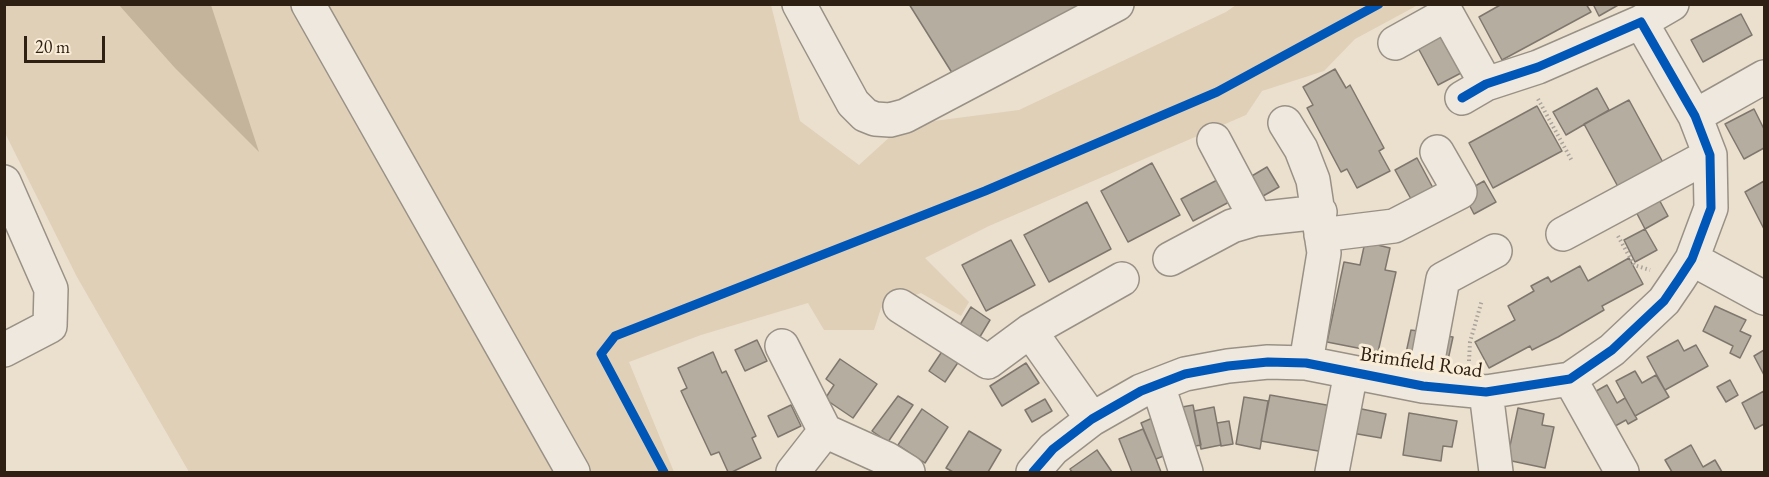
<!DOCTYPE html>
<html>
<head>
<meta charset="utf-8">
<style>
	body { margin:0 }
	#map { position:relative; width:1769px; height:477px; overflow:hidden; background:#ebe0ce; font-family:"EB Garamond",serif }
	canvas { display:block }
	.frame { position:absolute; inset:0; border:6px solid #2f2014; pointer-events:none }
	.scale { position:absolute; left:24px; top:36px; width:81px; height:27px; box-sizing:border-box; border:3px solid #2f2014; border-top:0; padding-left:8px; font-size:18px; line-height:21px; white-space:nowrap; color:#2f2014; -webkit-text-stroke:4px #faedd7; paint-order:stroke }
</style>
</head>
<body>
<div id="map">
<canvas width="1769" height="477"></canvas>
<div class="frame"></div>
<div class="scale">20 m</div>
</div>
<script>
const g = document.querySelector('canvas').getContext('2d');
g.lineJoin = 'round';
function paint(path, color) {
  g.fillStyle = color;
  g.fill(path, 'evenodd');
}
function toPath(rows) {
  const path = new Path2D();
  for (const r of rows) {
    path.moveTo(r[0], r[1]);
    for (let i = 2; i < r.length; i += 2) path.lineTo(r[i], r[i + 1]);
  }
  return path;
}
function strokePath(path, color, width, dash) {
  g.strokeStyle = color;
  g.lineWidth = width;
  g.lineCap = dash ? 'butt' : 'round';
  g.setLineDash(dash || []);
  g.stroke(path);
}
function label(font, color, halo, rows, align = 'center') {
  g.font = font + ' "EB Garamond",serif';
  g.lineWidth = 6;
  g.setLineDash([]);
  g.textBaseline = 'middle';
  g.strokeStyle = halo;
  g.fillStyle = color;
  for (const [text, x, y, turn = 0] of rows) {
    g.save();
    g.translate(x, y);
    g.rotate((+turn || 0) * Math.PI / 180);
    g.textAlign = isNaN(turn) ? turn : align;
    if (halo) g.strokeText(text, 0, 0);
    g.fillText(text, 0, 0);
    g.restore();
  }
}
const green = toPath([
	[5,5,771,5,800,121,859,165,903,125,1019,110,1226,12,1236,5,1418,5,1355,39,1324,71,1262,91,1246,115,989,226,925,258,969,302,961,316,921,293,881,308,874,330,824,330,808,303,701,335,629,362,674,472,189,472,77,277,5,133]
]);
const water = toPath([
	[119,5,211,5,259,152,175,68]
]);
const building = toPath([
	[909,4,1092,4,954,76,909,4],
	[1502,4,1586,4,1591,12,1502,60,1479,17,1502,4],
	[1593,4,1620,4,1599,16,1593,4],
	[1741,14,1752,35,1703,62,1691,40,1741,14],
	[1439,34,1461,73,1438,85,1417,46,1439,34],
	[1335,69,1346,88,1350,85,1384,148,1379,151,1390,171,1357,188,1347,169,1341,172,1307,108,1313,105,1303,87,1335,69],
	[1597,88,1609,110,1566,135,1553,112,1597,88],
	[1629,100,1666,168,1623,196,1584,124,1629,100],
	[1537,106,1562,151,1493,188,1469,143,1537,106],
	[1754,109,1764,129,1764,148,1744,159,1725,124,1754,109],
	[1417,158,1433,188,1411,199,1395,170,1417,158],
	[1152,163,1180,215,1128,242,1101,191,1152,163],
	[1267,167,1279,187,1256,200,1245,180,1267,167],
	[1221,178,1233,200,1193,221,1181,199,1221,178],
	[1484,181,1496,202,1474,214,1463,193,1484,181],
	[1764,181,1764,229,1745,192,1764,181],
	[1656,194,1668,216,1645,229,1633,206,1656,194],
	[1087,202,1111,249,1049,282,1024,235,1087,202],
	[1645,229,1657,250,1635,262,1624,240,1645,229],
	[1011,240,1035,285,986,311,962,265,1011,240],
	[1365,242,1390,248,1385,270,1396,272,1378,352,1327,342,1344,262,1360,265,1365,242],
	[1629,258,1643,284,1602,306,1604,310,1558,337,1532,350,1530,346,1489,368,1475,342,1515,320,1508,306,1534,291,1531,286,1548,277,1551,282,1580,266,1588,281,1629,258],
	[1715,306,1746,320,1740,331,1751,336,1740,358,1730,353,1733,346,1703,331,1715,306],
	[971,307,990,320,978,340,958,328,971,307],
	[1411,330,1425,332,1420,356,1406,353,1411,330],
	[1438,335,1453,337,1448,360,1434,357,1438,335],
	[757,340,767,361,745,371,735,350,757,340],
	[1678,340,1684,351,1696,345,1708,366,1665,390,1647,357,1678,340],
	[943,350,959,361,945,382,929,371,943,350],
	[1764,350,1764,375,1754,356,1764,350],
	[713,352,722,373,726,371,756,436,752,438,761,458,732,472,728,472,719,452,711,455,681,391,687,388,678,368,713,352],
	[840,359,877,384,853,418,825,399,834,385,826,379,840,359],
	[1026,363,1039,383,1002,406,990,386,1026,363],
	[1635,371,1642,383,1656,375,1669,397,1635,416,1616,381,1635,371],
	[1730,380,1738,395,1726,402,1717,387,1730,380],
	[1607,385,1617,403,1625,398,1637,419,1628,424,1626,420,1608,430,1589,395,1607,385],
	[1764,391,1764,424,1755,429,1742,403,1764,391],
	[1270,395,1332,406,1324,452,1261,441,1270,395],
	[898,396,913,405,888,442,872,431,898,396],
	[1244,397,1268,401,1260,449,1236,444,1244,397],
	[1045,399,1052,411,1032,422,1025,410,1045,399],
	[791,405,801,426,778,437,768,416,791,405],
	[1193,405,1201,445,1185,448,1177,408,1193,405],
	[1214,407,1221,445,1201,449,1194,411,1214,407],
	[1352,407,1386,414,1381,438,1346,432,1352,407],
	[1518,408,1544,414,1542,425,1554,427,1545,468,1507,460,1518,408],
	[922,409,948,427,925,463,898,445,922,409],
	[1409,413,1457,421,1452,447,1443,446,1441,461,1403,455,1409,413],
	[1157,416,1171,453,1156,459,1141,423,1157,416],
	[1229,421,1233,444,1221,446,1217,423,1229,421],
	[1143,429,1156,459,1161,472,1132,472,1119,439,1143,429],
	[969,431,1001,450,988,472,953,472,946,468,969,431],
	[1691,445,1703,467,1715,460,1722,472,1672,472,1665,460,1691,445],
	[1097,450,1112,472,1072,472,1070,469,1097,450]
]);
const path = toPath([
	[1538,99,1572,161],
	[1618,236,1634,265,1650,270],
	[1469,361,1470,342,1482,300]
]);
const minor = toPath([
	[308,4,573,472],
	[799,4,853,103,865,115,875,119,890,120,905,116,1117,4],
	[1641,22,1672,4],
	[1395,43,1447,14,1486,84],
	[1695,116,1764,77],
	[1285,123,1301,149,1313,180,1324,253,1306,363],
	[1214,140,1256,219],
	[4,182,51,289,50,326,4,350],
	[1563,234,1710,155],
	[1321,235,1394,226,1460,192,1437,152],
	[1170,259,1232,226,1256,219,1320,212],
	[1692,259,1764,298],
	[900,306,988,362,1030,331,1122,279],
	[1030,331,1092,419],
	[782,346,825,431,887,459,908,472],
	[1570,379,1622,472],
	[1158,385,1186,472],
	[1423,386,1443,279,1495,251],
	[1486,392,1496,472],
	[793,472,825,431],
	[1033,472,1053,449,1092,419,1141,391,1185,374,1228,366,1268,362,1306,363,1423,386,1486,392,1570,379,1612,350,1664,301,1679,279,1692,259,1711,208,1710,155,1695,116,1641,22,1538,67,1486,84,1462,98],
	[1332,472,1351,372]
]);
const cycleway = toPath([
	[664,472,601,354,615,336,985,191,1217,92,1379,4],
	[1033,472,1053,449,1092,419,1141,391,1185,374,1228,366,1268,362,1306,363,1423,386,1486,392,1570,379,1612,350,1664,301,1679,279,1692,259,1711,208,1710,155,1695,116,1641,22,1538,67,1486,84,1462,98]
]);
const streetNames = [
	["Brimfield Road",1421,363,8]
];
paint(green, '#dfd0b7');
paint(water, '#c4b49c');
paint(building, '#b6ada1');
strokePath(building, '#7f776d', 1.5);
strokePath(minor, '#999185', 36);
strokePath(path, '#aaa49c', 4, [1.5, 3]);
strokePath(minor, '#eee8df', 33);
strokePath(cycleway, '#0057b8', 9);
label('21px', '#2f2014', '#faedd7', streetNames);
</script>
</body>
</html>
